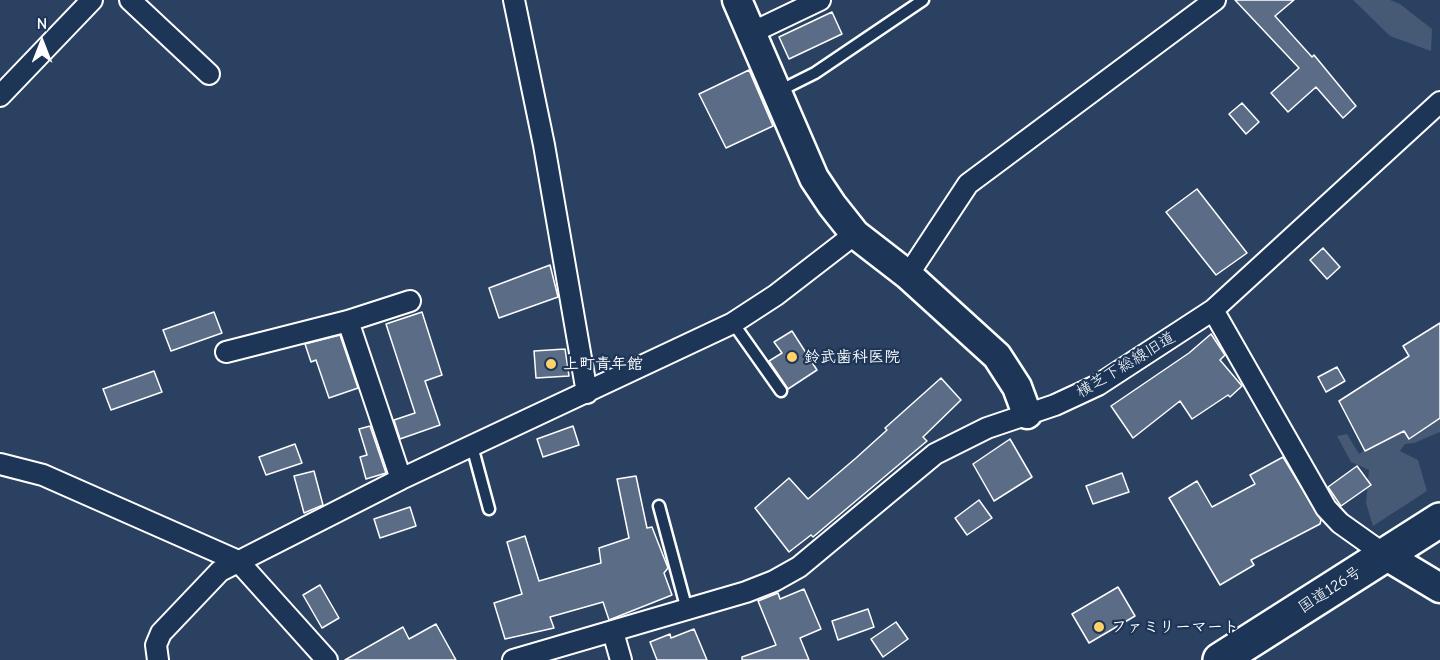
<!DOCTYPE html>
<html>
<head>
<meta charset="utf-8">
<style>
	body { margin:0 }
	#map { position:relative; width:1440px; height:660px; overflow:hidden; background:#2a4161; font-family:"Comic Neue",sans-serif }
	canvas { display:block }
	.north { position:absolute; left:12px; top:12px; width:60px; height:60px; -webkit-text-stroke:4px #1d3557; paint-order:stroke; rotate:0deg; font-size:16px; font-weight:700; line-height:24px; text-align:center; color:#fff }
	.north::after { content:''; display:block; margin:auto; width:21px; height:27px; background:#fff; clip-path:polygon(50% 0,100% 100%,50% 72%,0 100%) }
</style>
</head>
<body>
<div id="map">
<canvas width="1440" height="660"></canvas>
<div class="north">N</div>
</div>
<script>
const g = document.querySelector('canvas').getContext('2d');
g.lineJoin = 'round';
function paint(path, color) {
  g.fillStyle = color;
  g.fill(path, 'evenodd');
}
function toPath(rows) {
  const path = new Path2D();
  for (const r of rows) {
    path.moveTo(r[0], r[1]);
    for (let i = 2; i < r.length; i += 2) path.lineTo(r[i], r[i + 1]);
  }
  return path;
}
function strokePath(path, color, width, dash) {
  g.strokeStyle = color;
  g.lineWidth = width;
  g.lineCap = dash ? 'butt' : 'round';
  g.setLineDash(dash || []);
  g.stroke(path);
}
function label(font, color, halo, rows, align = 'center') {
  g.font = font + ' "Comic Neue","Klee One",sans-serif';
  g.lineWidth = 4.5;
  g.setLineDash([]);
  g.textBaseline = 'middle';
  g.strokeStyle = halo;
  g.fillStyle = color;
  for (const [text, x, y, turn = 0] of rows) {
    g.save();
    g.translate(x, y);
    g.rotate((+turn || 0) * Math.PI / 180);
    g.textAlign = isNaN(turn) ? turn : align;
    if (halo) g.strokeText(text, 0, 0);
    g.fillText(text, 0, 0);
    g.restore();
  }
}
const green = toPath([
	[1353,0,1390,0,1400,4,1432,29,1431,51,1390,36],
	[1440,411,1440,432,1414,443,1405,444,1400,451,1418,460,1427,491,1373,526,1366,503,1369,470,1351,462,1337,436,1347,434,1359,454,1392,430]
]);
const building = toPath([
	[1235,0,1294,0,1275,16,1312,57,1314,55,1356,106,1343,118,1316,87,1288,112,1271,93,1299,68,1235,0],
	[832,12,842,34,789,59,779,37,832,12],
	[749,70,773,126,726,148,699,94,749,70],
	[1242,103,1259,122,1246,134,1229,114,1242,103],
	[1197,189,1247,253,1216,275,1166,212,1197,189],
	[1323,248,1340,267,1327,279,1310,260,1323,248],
	[550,265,558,297,499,318,489,288,550,265],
	[214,312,222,333,171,351,163,330,214,312],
	[422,312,442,375,425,381,440,425,400,439,394,420,415,413,386,324,422,312],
	[1440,323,1440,418,1409,439,1404,431,1365,451,1339,401,1409,356,1403,346,1440,323],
	[792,331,817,370,788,389,769,361,782,353,774,342,792,331],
	[1211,334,1225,355,1220,360,1242,386,1230,397,1228,395,1192,419,1180,401,1133,438,1111,406,1189,353,1211,334],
	[340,335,358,388,329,398,316,360,311,362,305,344,340,335],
	[565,349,569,376,536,378,534,351,565,349],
	[1337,367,1345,381,1326,392,1318,377,1337,367],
	[154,371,162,392,111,410,103,389,154,371],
	[941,378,961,400,923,437,927,441,813,537,811,535,789,552,755,508,789,478,808,499,856,458,887,430,885,428,941,378],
	[370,426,386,473,366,479,360,457,367,455,359,429,370,426],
	[573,426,579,445,543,457,537,439,573,426],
	[1010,439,1032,477,994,501,973,464,1010,439],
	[295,444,302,463,266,475,259,457,295,444],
	[1283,457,1321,520,1320,524,1251,560,1254,565,1220,585,1169,498,1197,481,1212,507,1255,484,1250,475,1283,457],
	[1357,466,1371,485,1341,506,1328,487,1357,466],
	[314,471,323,505,304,513,294,476,314,471],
	[1122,473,1129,492,1093,504,1086,486,1122,473],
	[636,476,647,528,652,527,668,568,664,573,672,595,609,620,603,602,550,617,554,628,505,639,494,603,522,594,507,542,525,536,539,581,601,563,599,548,629,538,617,479,636,476],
	[979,500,992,518,967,535,955,518,979,500],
	[410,507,416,526,380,538,374,519,410,507],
	[320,585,339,618,322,628,303,595,320,585],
	[1118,587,1135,616,1089,643,1072,614,1118,587],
	[804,589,821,629,800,638,809,660,742,660,742,657,776,645,758,601,778,593,780,599,804,589],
	[868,609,874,627,838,640,832,621,868,609],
	[896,622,908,639,883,657,871,639,896,622],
	[436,624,456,660,345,660,403,627,409,639,436,624],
	[694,629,707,660,657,660,650,642,670,634,671,638,694,629]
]);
const lane = toPath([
	[779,91,815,73,923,0],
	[733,323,781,391],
	[472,446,489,509],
	[659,506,687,610]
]);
const street = toPath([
	[130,0,209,74],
	[514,0,544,145,587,393],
	[751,33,820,0],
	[0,96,92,0],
	[908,275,968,184,1215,0],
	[1213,310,1326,508,1340,523,1385,555],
	[348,321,410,301],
	[226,352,348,321,401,479],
	[0,464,43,475,238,561,327,660],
	[613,632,621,660],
	[158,660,156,645,161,633,220,571,401,479,733,323,776,295,855,234],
	[513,660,746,592,774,581,799,567,935,454,987,428,1055,405,1098,385,1213,310,1440,102]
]);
const secondary = toPath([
	[737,0,814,178,832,205,855,234,908,275,997,356,1017,387,1027,414],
	[1385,555,1440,588]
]);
const highway = toPath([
	[1220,660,1440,520]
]);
const markers = [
	[792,357,6,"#ffd166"],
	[551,364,6,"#ffd166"],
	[1099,627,6,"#ffd166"]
];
const poiNames = [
	["鈴武歯科医院",804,357],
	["上町青年館",563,364],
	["ファミリーマート",1111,627]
];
const streetNames = [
	["横芝下総線旧道",1126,365,-31],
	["国道126号",1330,590,-33]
];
paint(green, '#465975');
paint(building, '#5b6c86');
strokePath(building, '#fff', 1.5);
strokePath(lane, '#fff', 15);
strokePath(street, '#fff', 24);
strokePath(secondary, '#fff', 33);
strokePath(highway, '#fff', 38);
strokePath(lane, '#1d3557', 10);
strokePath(street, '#1d3557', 20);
strokePath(secondary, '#1d3557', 28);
strokePath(highway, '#1d3557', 33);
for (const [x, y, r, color] of markers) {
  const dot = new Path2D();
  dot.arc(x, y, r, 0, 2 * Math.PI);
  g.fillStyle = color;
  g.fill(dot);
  strokePath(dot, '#1d3557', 2);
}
label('bold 16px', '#fff', '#1d3557', poiNames, 'left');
label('16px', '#fff', '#1d3557', streetNames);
</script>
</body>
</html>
